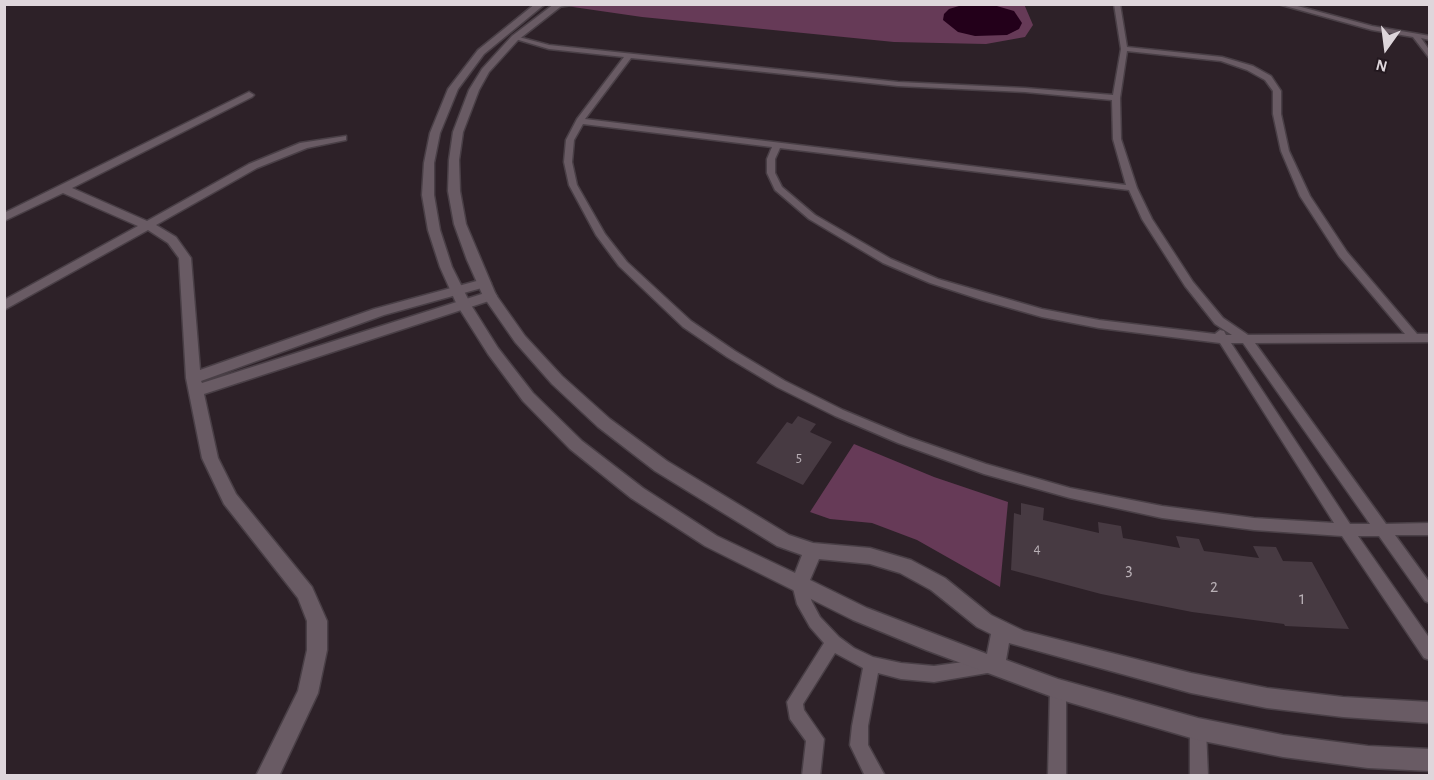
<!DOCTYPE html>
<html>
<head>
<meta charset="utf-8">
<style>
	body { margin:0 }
	#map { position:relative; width:1434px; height:780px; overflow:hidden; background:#2d2128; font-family:"Alegreya Sans",sans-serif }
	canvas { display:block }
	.frame { position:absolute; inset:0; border:6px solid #ded6db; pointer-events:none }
	.north { position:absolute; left:1356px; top:18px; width:60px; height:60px; -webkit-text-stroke:4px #23181f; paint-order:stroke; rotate:194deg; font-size:16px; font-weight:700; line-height:24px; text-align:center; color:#ded6db }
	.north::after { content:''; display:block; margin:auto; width:21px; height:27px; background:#ded6db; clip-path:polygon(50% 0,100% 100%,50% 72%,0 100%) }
</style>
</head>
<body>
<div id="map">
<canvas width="1434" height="780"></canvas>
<div class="frame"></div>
<div class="north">N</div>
</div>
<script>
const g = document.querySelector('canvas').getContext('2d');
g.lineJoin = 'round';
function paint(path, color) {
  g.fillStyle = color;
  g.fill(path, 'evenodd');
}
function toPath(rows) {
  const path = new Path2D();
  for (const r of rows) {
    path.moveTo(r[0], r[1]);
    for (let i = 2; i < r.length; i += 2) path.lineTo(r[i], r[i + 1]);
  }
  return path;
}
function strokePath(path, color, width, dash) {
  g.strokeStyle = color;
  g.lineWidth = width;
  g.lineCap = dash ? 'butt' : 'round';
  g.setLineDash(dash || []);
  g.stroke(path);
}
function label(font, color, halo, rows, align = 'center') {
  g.font = font + ' "Alegreya Sans",sans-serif';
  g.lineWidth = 5;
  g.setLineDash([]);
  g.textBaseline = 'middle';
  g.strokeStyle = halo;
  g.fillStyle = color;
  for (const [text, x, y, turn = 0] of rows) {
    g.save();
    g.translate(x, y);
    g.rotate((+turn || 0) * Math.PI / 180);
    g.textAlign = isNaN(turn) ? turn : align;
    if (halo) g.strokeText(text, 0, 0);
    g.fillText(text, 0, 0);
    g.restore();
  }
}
const green = toPath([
	[569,4,1024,4,1033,25,1025,37,986,44,894,42,642,17,566,6],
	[854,444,934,477,1008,502,1000,587,917,540,872,523,830,519,810,512]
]);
const water = toPath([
	[990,4,1014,11,1022,23,1019,29,1007,35,975,36,958,32,943,20,944,14,949,9,959,6]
]);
const building = toPath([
	[798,416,816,424,810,432,832,442,803,485,756,463,787,422,792,424],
	[1021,503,1044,508,1043,520,1099,533,1098,522,1121,526,1123,538,1180,548,1176,536,1199,539,1204,551,1259,558,1253,546,1276,547,1283,561,1312,562,1349,629,1285,626,1284,624,1192,612,1101,594,1011,570,1014,513,1021,515]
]);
const lane = toPath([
	[555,4,579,4,558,7,555,4],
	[1114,4,1120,4,1127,47,1222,57,1253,66,1271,76,1281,91,1281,114,1289,151,1310,196,1347,252,1417,334,1430,334,1430,342,1255,343,1386,524,1430,523,1430,535,1395,535,1430,583,1430,603,1425,601,1379,536,1358,536,1430,639,1430,660,1424,658,1342,536,1254,530,1162,518,1070,498,984,474,898,443,835,416,777,387,727,357,683,327,619,266,596,235,569,185,564,162,566,140,577,119,624,57,549,49,512,38,515,36,549,45,898,82,1025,88,1113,95,1121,49,1114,4],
	[1127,51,1221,61,1247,70,1265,80,1273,91,1273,114,1281,151,1300,196,1339,256,1405,334,1248,335,1223,318,1193,282,1152,219,1137,188,1121,139,1120,98,1127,51],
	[631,58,898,86,1025,92,1112,100,1113,139,1126,185,585,119,631,58],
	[583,124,772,147,767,159,767,173,775,190,809,219,883,263,930,283,982,300,1042,317,1099,328,1220,343,1334,523,1254,518,1162,506,1070,488,986,464,908,437,843,410,785,381,735,351,691,321,627,262,605,234,577,185,572,162,574,140,583,124],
	[780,148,1129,190,1142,219,1185,286,1215,324,1232,335,1226,335,1224,331,1220,330,1215,334,1099,320,1042,309,938,279,891,259,815,215,782,187,775,173,775,159,780,148],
	[1231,343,1243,343,1370,524,1350,524,1231,343],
	[1278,4,1290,4,1372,26,1430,36,1430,40,1421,38,1430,51,1430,59,1413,37,1372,30,1278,4],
	[799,577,804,579,812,602,820,617,839,637,854,648,873,657,901,663,934,666,993,658,999,661,1001,666,999,671,934,682,901,679,878,673,868,726,868,745,885,776,865,776,850,745,852,726,863,668,835,653,803,704,804,710,824,739,820,776,802,776,806,741,790,719,787,702,824,643,810,627,797,604,792,584,794,579,799,577],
	[1058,681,1064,683,1066,689,1066,776,1048,776,1050,689,1052,683,1058,681],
	[1198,721,1204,723,1206,729,1208,776,1190,776,1190,729,1192,723,1198,721]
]);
const street = toPath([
	[249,92,254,95,252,97,72,188,147,221,249,164,300,143,346,136,346,140,307,148,257,168,156,225,176,237,191,258,200,370,374,309,484,279,491,283,489,286,384,315,201,381,202,383,485,293,495,293,497,296,495,299,204,394,218,458,236,494,312,587,327,621,327,650,318,693,279,776,256,776,298,691,307,650,307,621,298,598,224,504,202,458,186,378,179,258,168,243,148,230,4,310,4,300,138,226,63,193,4,221,4,213,249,92]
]);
const secondary = toPath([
	[535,4,545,4,484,54,458,89,440,133,434,163,434,195,440,230,452,267,471,305,498,348,533,393,582,441,643,488,717,536,795,573,802,555,777,546,655,471,598,427,552,384,515,342,483,296,467,260,454,224,448,191,449,160,453,132,469,90,482,69,512,36,554,4,564,4,518,40,489,72,479,90,463,132,459,160,460,191,466,224,496,295,525,336,562,376,610,419,667,461,789,535,813,543,870,548,911,560,945,578,991,615,1024,631,1191,673,1267,688,1343,697,1430,702,1430,723,1343,717,1267,708,1191,693,1009,643,1006,660,1058,679,1198,718,1283,735,1368,746,1430,749,1430,771,1368,768,1283,757,1198,740,1058,699,926,650,853,620,705,546,631,498,570,449,523,401,488,354,457,305,440,267,428,230,422,195,424,163,430,133,448,89,478,50,535,4],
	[819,559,870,564,900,573,931,590,977,627,991,634,987,654,867,608,810,580,819,559]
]);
const numberNames = [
	["5",799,457],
	["4",1037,548]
];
const nearNumbernames = [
	["3",1129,570],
	["2",1214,587],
	["1",1302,599]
];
paint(green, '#663a57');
paint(water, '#23001a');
paint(building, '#473a42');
strokePath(lane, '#493f46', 3);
strokePath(street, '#493f46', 3);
strokePath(secondary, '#493f46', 3);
paint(lane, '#695b64');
paint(street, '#695b64');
paint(secondary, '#695b64');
label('15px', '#b8afb5', null, numberNames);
label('18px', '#b8afb5', null, nearNumbernames);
</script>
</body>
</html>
